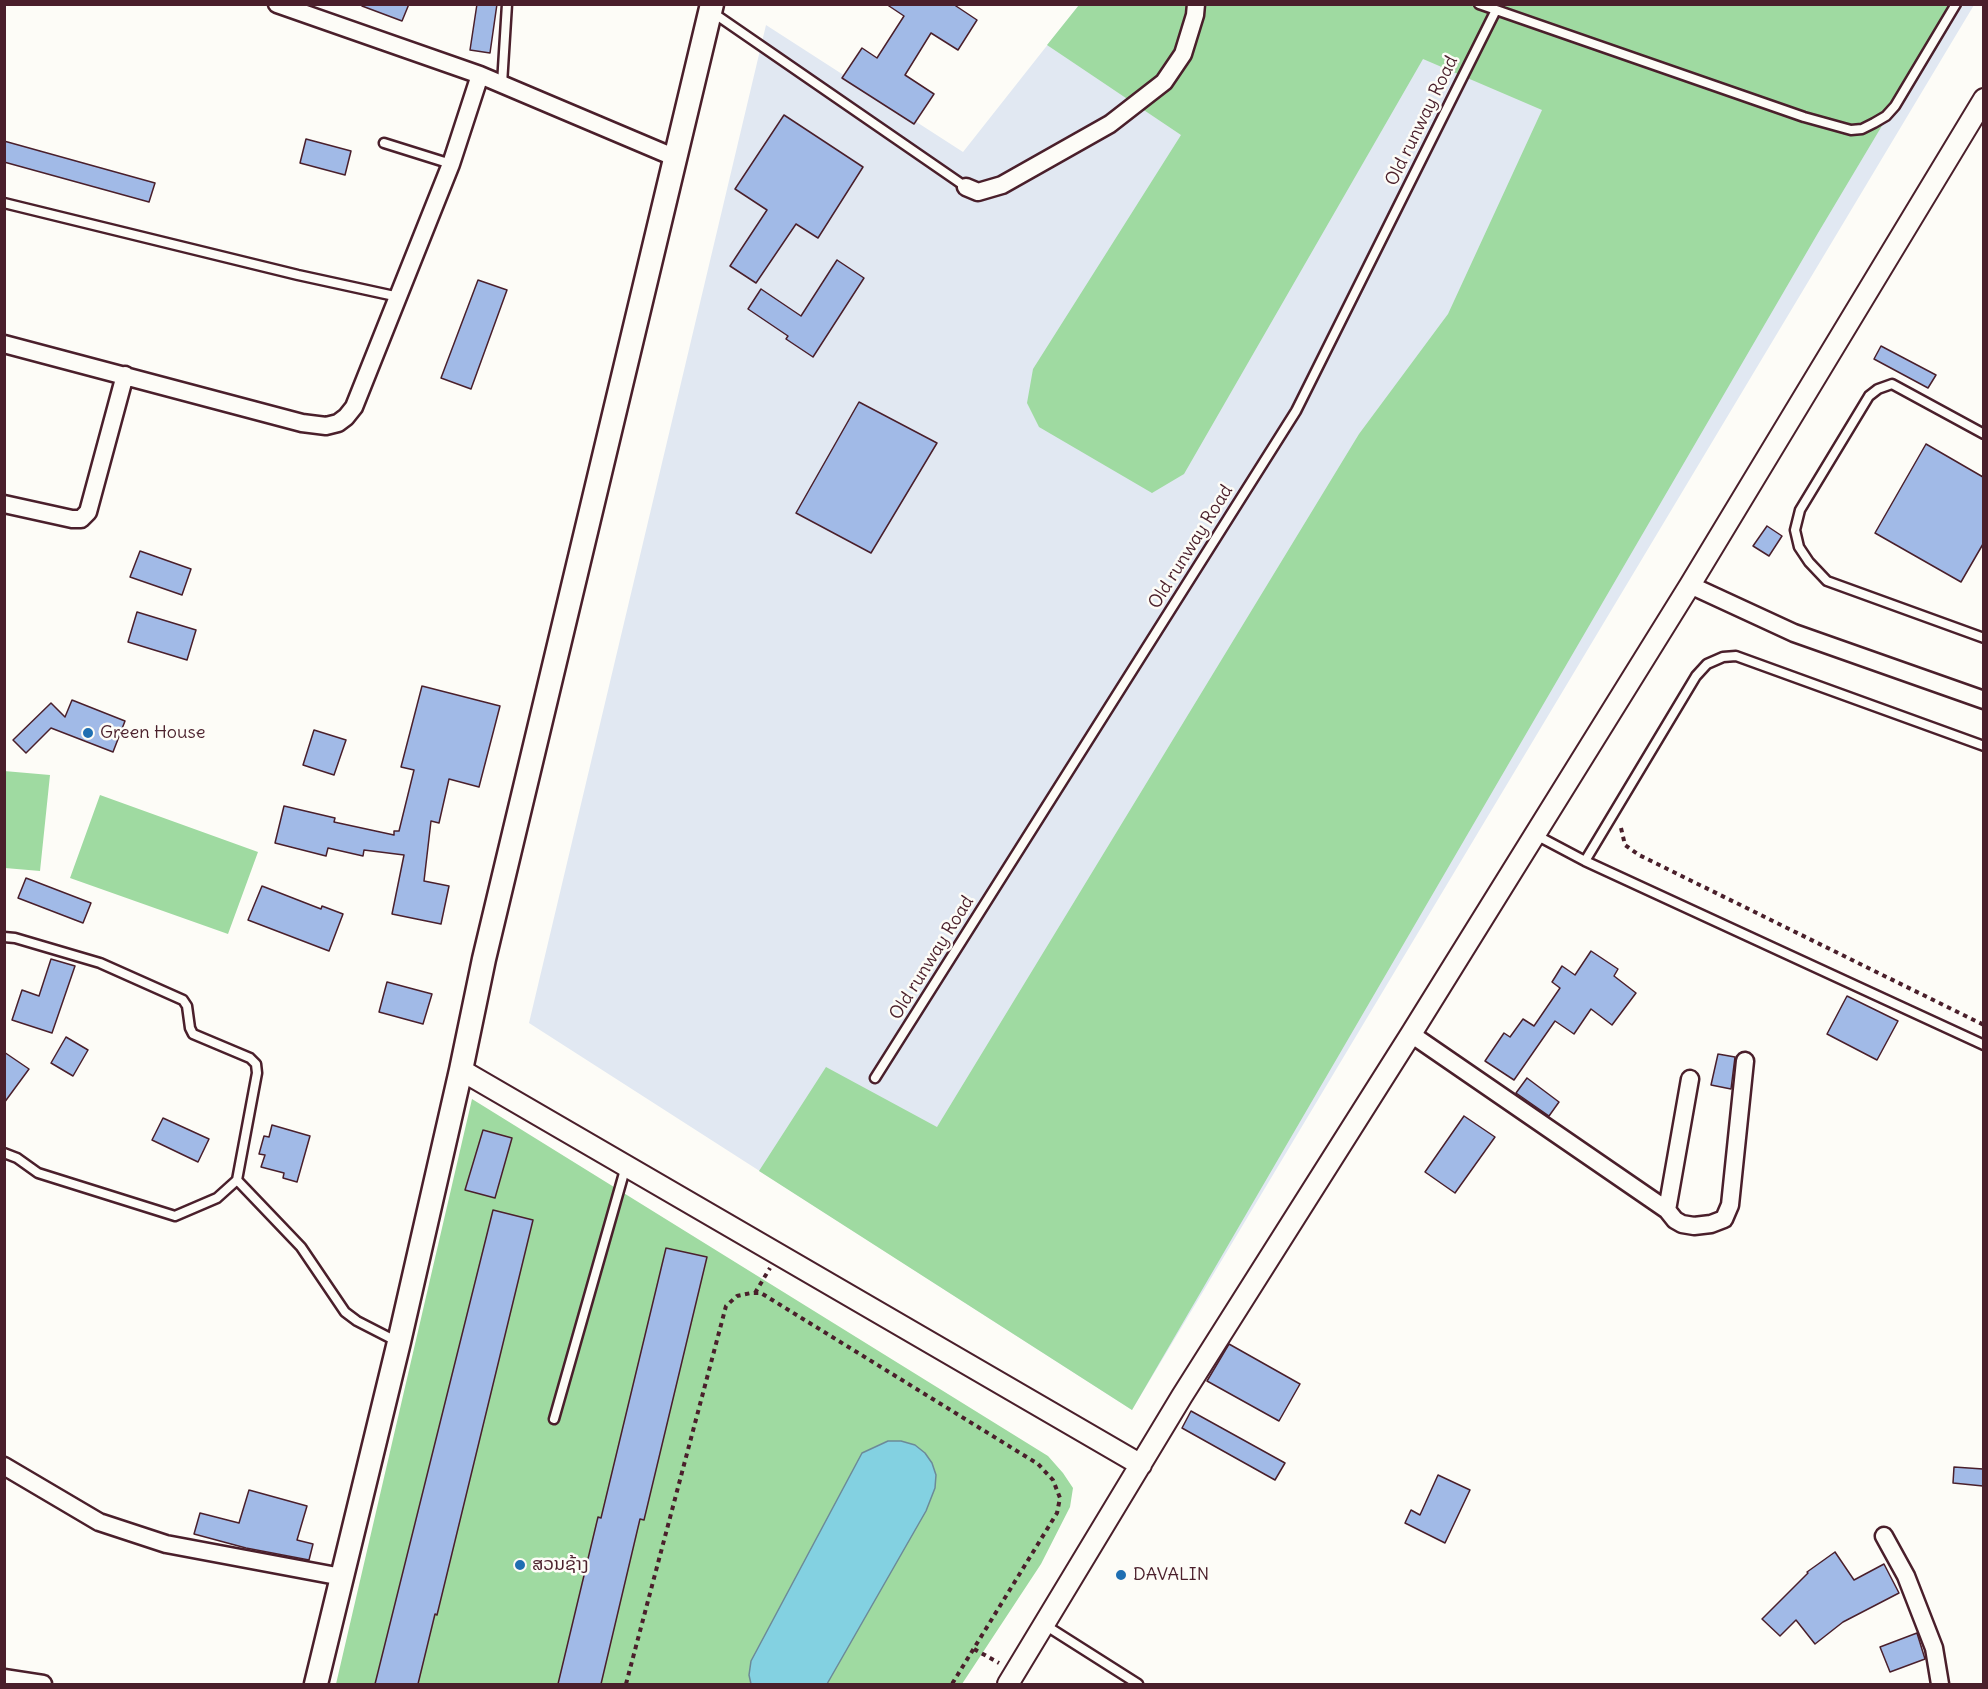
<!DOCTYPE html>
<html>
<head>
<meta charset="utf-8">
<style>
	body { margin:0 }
	#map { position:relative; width:1988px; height:1689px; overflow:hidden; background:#fdfcf7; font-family:Delius,sans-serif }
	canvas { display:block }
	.frame { position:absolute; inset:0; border:6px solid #4a1f2b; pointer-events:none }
</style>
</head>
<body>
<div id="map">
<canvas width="1988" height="1689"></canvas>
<div class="frame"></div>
</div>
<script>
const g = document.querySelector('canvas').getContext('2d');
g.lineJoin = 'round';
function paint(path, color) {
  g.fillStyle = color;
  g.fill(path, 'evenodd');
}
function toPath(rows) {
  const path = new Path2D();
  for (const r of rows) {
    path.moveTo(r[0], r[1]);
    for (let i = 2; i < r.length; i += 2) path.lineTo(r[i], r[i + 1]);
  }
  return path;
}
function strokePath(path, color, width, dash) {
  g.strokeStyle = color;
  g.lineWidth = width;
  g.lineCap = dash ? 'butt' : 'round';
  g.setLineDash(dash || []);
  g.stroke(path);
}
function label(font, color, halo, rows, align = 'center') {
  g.font = font + ' Delius,"Noto Sans Lao",sans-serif';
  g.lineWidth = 5;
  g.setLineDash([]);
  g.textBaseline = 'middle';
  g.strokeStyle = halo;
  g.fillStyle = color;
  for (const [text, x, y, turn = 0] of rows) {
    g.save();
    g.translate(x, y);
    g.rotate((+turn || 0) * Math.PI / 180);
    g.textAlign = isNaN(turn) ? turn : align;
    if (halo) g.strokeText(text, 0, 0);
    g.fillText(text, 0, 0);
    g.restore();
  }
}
const built = toPath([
	[1079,5,1974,5,1132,1410,529,1023,766,25,963,152]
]);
const green = toPath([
	[1079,5,1954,5,1818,233,1132,1410,759,1171,826,1067,937,1127,1359,434,1448,314,1542,110,1423,59,1184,474,1152,493,1039,427,1027,403,1033,369,1181,135,1047,45],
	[4,771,50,775,40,871,5,868],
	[100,795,258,852,228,934,70,878],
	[472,1099,1048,1456,1063,1473,1073,1488,1070,1507,1041,1564,962,1684,336,1684]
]);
const water = toPath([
	[888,1441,901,1441,915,1445,925,1453,932,1463,936,1475,935,1488,926,1511,827,1684,751,1684,749,1675,751,1661,862,1453,888,1441]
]);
const building = toPath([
	[362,4,409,4,402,21,362,6,362,4],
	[477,4,497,4,490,53,470,50,477,4],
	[886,4,953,4,977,20,958,50,931,33,905,75,934,94,914,124,842,78,862,48,877,58,904,16,886,4],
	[784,115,863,167,818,238,796,224,756,283,730,266,767,210,735,189,784,115],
	[306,139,351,151,345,175,300,163,306,139],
	[4,141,155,183,149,202,4,162,4,141],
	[837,260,864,278,813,357,786,339,788,336,748,309,761,289,801,316,837,260],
	[478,280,507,290,471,389,441,378,478,280],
	[1881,346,1936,375,1928,388,1874,359,1881,346],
	[859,402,937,443,871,553,796,513,859,402],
	[1926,444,1983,477,1983,544,1961,582,1875,533,1926,444],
	[1767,526,1782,536,1769,556,1753,546,1767,526],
	[140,551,191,569,182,595,130,577,140,551],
	[137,612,196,630,187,660,128,642,137,612],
	[422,686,500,706,479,787,449,779,439,823,431,821,424,881,449,886,441,924,392,914,404,855,364,850,363,856,328,848,326,856,275,843,284,806,335,818,334,822,394,835,394,831,399,831,414,770,401,767,422,686],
	[72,700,125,721,113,752,51,728,26,753,13,740,51,703,65,717,72,700],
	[314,730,346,740,334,775,303,765,314,730],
	[26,878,91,903,83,923,18,898,26,878],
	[262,886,321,909,322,906,343,914,329,951,248,920,262,886],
	[1591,951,1618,969,1614,976,1636,993,1612,1025,1591,1009,1574,1034,1555,1021,1514,1080,1485,1061,1504,1033,1510,1037,1523,1019,1534,1026,1560,988,1552,982,1562,966,1575,975,1591,951],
	[51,959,75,966,52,1033,12,1020,22,990,39,996,51,959],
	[387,982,432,994,423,1024,379,1012,387,982],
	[1847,996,1898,1021,1877,1060,1827,1034,1847,996],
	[66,1037,88,1050,73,1076,51,1063,66,1037],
	[4,1052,29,1069,4,1103,4,1052],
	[1718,1054,1735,1057,1731,1089,1711,1085,1718,1054],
	[1527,1078,1559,1102,1549,1116,1516,1093,1527,1078],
	[1464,1116,1495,1137,1455,1193,1425,1172,1464,1116],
	[163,1118,209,1139,198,1162,152,1140,163,1118],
	[272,1125,310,1136,297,1182,283,1178,284,1173,261,1167,265,1155,259,1154,264,1136,269,1137,272,1125],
	[483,1130,512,1138,495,1198,465,1190,483,1130],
	[493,1210,533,1220,437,1615,435,1614,418,1684,375,1684,493,1210],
	[666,1248,707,1257,644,1520,640,1519,601,1684,558,1684,598,1517,601,1518,666,1248],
	[1229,1344,1300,1384,1279,1421,1207,1381,1229,1344],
	[1191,1411,1285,1463,1275,1480,1182,1428,1191,1411],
	[1954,1467,1983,1469,1983,1486,1953,1483,1954,1467],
	[1438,1475,1470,1490,1445,1543,1405,1523,1411,1510,1420,1515,1438,1475],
	[249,1490,307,1506,297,1540,313,1544,309,1560,246,1548,194,1534,200,1513,239,1523,249,1490],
	[1835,1552,1854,1580,1884,1564,1899,1593,1843,1622,1815,1644,1796,1620,1780,1636,1762,1619,1808,1573,1807,1572,1835,1552],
	[1917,1633,1925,1659,1890,1672,1880,1647,1917,1633]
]);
const path = toPath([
	[1621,828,1625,845,1639,855,1984,1025],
	[755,1293,770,1268],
	[974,1649,999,1663],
	[626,1684,726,1306,737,1296,751,1293,761,1293,1038,1464,1053,1480,1060,1498,1057,1513,952,1684]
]);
const service = toPath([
	[1479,4,1804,117,1851,130,1862,129,1874,123,1886,116,1895,106,1956,4],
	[712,12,966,187],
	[502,84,507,4],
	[384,143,451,164],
	[4,203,298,275,399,297],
	[1984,434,1892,384,1878,389,1869,396,1800,510,1795,530,1799,547,1809,562,1827,581,1984,638],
	[1534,834,1585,861,1984,1045],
	[1585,861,1696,676,1707,664,1723,657,1736,656,1984,746],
	[4,937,15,938,100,963,183,1000,187,1006,190,1028,193,1034,250,1058,256,1064,257,1073,237,1180],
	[875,1078,1296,411,1496,10],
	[4,1153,17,1158,38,1173,175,1216,217,1198,237,1180,301,1247,345,1312,357,1321,396,1341],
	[554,1419,626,1166],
	[1045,1625,1138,1684]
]);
const minor = toPath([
	[277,4,480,75,676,158],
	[966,187,978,192,1002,185,1110,124,1164,82,1183,54,1195,15,1196,4],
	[4,344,302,423,326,426,338,423,346,417,354,407,451,164,480,75],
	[4,504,72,519,81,519,88,512,125,375],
	[1690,585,1794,633,1984,700],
	[1411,1034,1667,1210,1675,1220,1682,1224,1694,1226,1711,1224,1724,1219,1730,1205,1745,1061],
	[1667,1210,1690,1079],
	[4,1466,99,1522,166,1544,342,1577],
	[1884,1536,1906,1576,1934,1648,1940,1684],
	[4,1678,43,1684]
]);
const tertiary = toPath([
	[461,1070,1141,1465],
	[1008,1684,1182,1396,1411,1034,1690,585,1984,99]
]);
const secondary = toPath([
	[316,1684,399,1342,461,1070,484,959,712,4]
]);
const markers = [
	[88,733,6,"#1f6fb2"],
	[520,1565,6,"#1f6fb2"],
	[1121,1575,6,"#1f6fb2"]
];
const streetNames = [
	["Old runway Road",1422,121,-64],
	["Old runway Road",1191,547,-58],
	["Old runway Road",932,958,-58]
];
const poiNames = [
	["Green House",100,733],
	["ສວນຊ້າງ",532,1565],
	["DAVALIN",1133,1575]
];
paint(built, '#e1e8f2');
paint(green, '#9fdaa1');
paint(water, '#83d1e1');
strokePath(water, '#6c8a98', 1.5);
paint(building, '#a1bae7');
strokePath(building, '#4a1f2b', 1.5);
strokePath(service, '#4a1f2b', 13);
strokePath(minor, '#4a1f2b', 21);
strokePath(tertiary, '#4a1f2b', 24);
strokePath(secondary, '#4a1f2b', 27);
strokePath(path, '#4a1f2b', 4, [4.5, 4.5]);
strokePath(service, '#fdfcf7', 8);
strokePath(minor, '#fdfcf7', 16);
strokePath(tertiary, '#fdfcf7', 20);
strokePath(secondary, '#fdfcf7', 22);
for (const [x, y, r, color] of markers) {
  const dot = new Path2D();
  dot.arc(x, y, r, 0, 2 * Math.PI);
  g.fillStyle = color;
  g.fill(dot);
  strokePath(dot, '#fdfcf7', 2);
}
label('18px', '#4a1f2b', '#fdfcf7', streetNames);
label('18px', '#4a1f2b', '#fdfcf7', poiNames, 'left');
</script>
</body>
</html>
